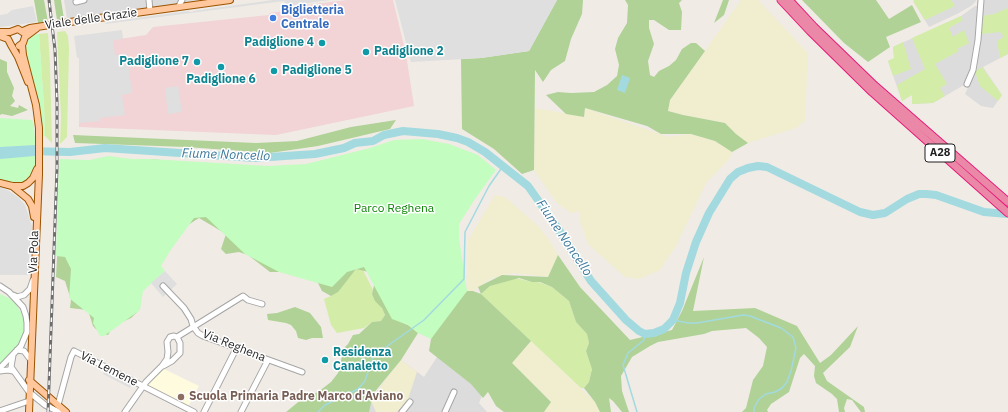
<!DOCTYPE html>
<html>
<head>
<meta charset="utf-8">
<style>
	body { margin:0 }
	canvas { display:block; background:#f0ebe5 }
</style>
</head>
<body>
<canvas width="1008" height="412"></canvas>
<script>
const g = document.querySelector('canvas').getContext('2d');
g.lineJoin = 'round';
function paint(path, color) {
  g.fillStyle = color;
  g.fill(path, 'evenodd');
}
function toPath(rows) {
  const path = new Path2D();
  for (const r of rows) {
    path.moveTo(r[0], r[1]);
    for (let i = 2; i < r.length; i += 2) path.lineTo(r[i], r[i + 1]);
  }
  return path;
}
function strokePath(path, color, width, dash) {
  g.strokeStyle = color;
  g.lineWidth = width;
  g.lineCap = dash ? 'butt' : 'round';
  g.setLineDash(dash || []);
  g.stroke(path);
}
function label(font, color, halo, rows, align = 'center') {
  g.font = font + ' "IBM Plex Sans",sans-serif';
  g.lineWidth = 3;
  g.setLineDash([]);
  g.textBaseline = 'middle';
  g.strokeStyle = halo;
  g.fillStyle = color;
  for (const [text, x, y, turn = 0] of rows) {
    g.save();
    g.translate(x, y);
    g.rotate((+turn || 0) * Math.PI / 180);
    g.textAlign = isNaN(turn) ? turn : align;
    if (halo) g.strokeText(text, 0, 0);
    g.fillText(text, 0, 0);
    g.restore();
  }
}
const residential = toPath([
	[64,0,208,0,67,19],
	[915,0,976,0,976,1,971,6,957,14,929,27,913,1],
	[984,0,1008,0,1008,54,983,67,1002,95,993,108,981,106,965,94,977,69],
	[975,6,978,6,975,47,972,69,964,85,933,103,912,104,912,95,902,101,888,61,894,58,893,47,961,16],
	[437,357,473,381,483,393,479,403,487,412,361,412,401,360,424,377]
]);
const commercial = toPath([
	[347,0,393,0,406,54,414,106,276,135,79,127,79,57,113,40,146,35,153,27,269,15,270,13,290,10,290,7]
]);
const education = toPath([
	[164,369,199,386,188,407,149,387,148,383]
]);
const farmland = toPath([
	[741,0,758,0,808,53,805,121,796,128,748,143,736,134,725,123,683,115,668,111,668,103],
	[535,108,584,117,585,108,668,137,691,134,715,141,732,152,730,158,706,183,676,246,660,270,639,279,625,277,588,244,580,222,580,211,571,213,557,203,534,170],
	[495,195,505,197,538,226,550,241,558,255,548,277,513,273,492,278,473,291,467,291,468,240],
	[531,341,595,402,601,412,544,412,551,401,511,363],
	[401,360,417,372,408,399,397,412,376,412,371,401,386,379]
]);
const grass = toPath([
	[915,0,951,0,955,6,925,20,913,1],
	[1008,8,1008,54,1000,58,997,41,1004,37,1000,32,981,34,982,16,994,14],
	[961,16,963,20,949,28,953,37,964,30,969,43,957,49,959,51,935,64,947,84,940,88,945,96,933,103,912,104,912,95,902,101,897,85,925,69,912,38],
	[65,31,68,36,69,48,67,137,60,144,61,117,57,32],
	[48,33,50,65,52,143,45,136,44,106,39,34],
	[903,42,911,69,893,76,888,61,894,58,893,47],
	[982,67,1002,95,998,101,980,86,975,72,977,70],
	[356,269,363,270,373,290,372,294,382,308,385,315,381,321,372,322,364,328,337,333,331,325,324,299,331,296],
	[515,278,532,282,538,282,552,287,569,301,576,322,587,334,589,343,586,351,592,368,589,382,584,388,581,388,481,294,490,286]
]);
const forest = toPath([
	[34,0,44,0,48,22,38,23],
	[54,0,61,0,64,19,57,20],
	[557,0,583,0,582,14,571,39,565,61,551,70,543,82,535,70,534,170,522,174,494,149,462,129,461,59,481,58,529,51],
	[625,0,682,0,679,3,682,12,681,30,669,30,654,20,649,20,649,28,654,44,648,61,650,75,654,77,659,71,669,66,676,60,682,49,691,43,696,43,705,51,670,100,668,111,683,115,725,123,736,134,748,143,732,152,715,141,691,134,661,134,647,126,585,108,584,117,566,114,546,95,558,92,571,93,594,92,607,85,617,76,619,65,615,49,618,38,627,23,628,5],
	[723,0,729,0,724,15,714,23],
	[802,0,876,0,889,19,912,5,921,22,886,37,890,47,868,62,844,43],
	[0,59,7,62,7,72,14,88,12,96,15,101,10,106,18,108,19,105,28,110,12,116,2,114,0,115],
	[396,120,390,129,318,146,270,153,186,147,75,143,73,135,256,143,297,141,351,127],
	[150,159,244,168,249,176,267,174,270,176,260,184,258,188,253,191,247,192,236,190,230,191,221,186,212,186,201,180,172,173,161,165,139,165,127,169,102,168,91,172,88,176,76,183,70,192,73,248,81,254,87,256,93,264,90,283,86,286,82,291,81,299,87,299,96,283,98,274,99,269,97,261,94,255,93,248,127,250,137,248,157,238,157,231,151,233,144,233,144,227,142,224,139,224,139,235,136,242,95,241,85,239,80,235,83,221,79,214,81,202,88,189,97,180,103,176,111,178,117,174,123,176,125,180,123,188,126,196,132,195,134,186,141,175,146,176,156,179,183,184,223,197,247,202,255,201,262,203,314,219,326,225,344,239,349,240,353,244,353,257,378,265,382,268,389,289,391,305,397,311,401,322,408,325,418,333,401,360,373,394,369,412,286,412,302,399,318,392,331,382,338,373,344,348,348,344,353,335,359,334,372,322,381,321,385,315,382,308,375,301,372,294,376,277,373,273,356,269,338,292,331,296,322,291,318,283,311,279,290,272,270,272,248,255,239,252,226,254,221,249,226,234,199,218,180,230,171,245,162,255,157,258,144,256,140,257,126,268,111,289,99,300,91,294,94,302,97,302,105,298,123,282,127,285,133,282,141,294,137,312,131,318,113,326,108,335,100,333,93,326,88,310,70,308,71,300,65,281,56,277,59,222,60,179,63,161,75,162,99,162],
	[558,255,580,287,630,340,672,330,682,311,704,257,693,311,755,308,797,326,820,363,831,355,858,326,850,347,823,373,827,381,864,407,865,412,861,412,852,400,847,399,844,408,845,412,839,412,837,399,832,394,816,383,814,376,815,366,804,354,800,358,789,392,771,404,767,410,768,412,742,412,746,408,753,380,763,366,767,347,759,338,746,328,712,331,704,334,658,342,650,346,632,357,621,376,622,391,629,412,622,412,613,401,609,398,611,412,600,412,595,402,584,388,589,382,592,369,586,351,589,343,587,334,576,322,569,301,552,287,540,282,532,282,519,278,490,286,481,294,531,341,512,363,551,402,544,412,504,412,496,406,488,392,483,398,471,384,429,351,431,339,439,324,467,291,473,291,481,294,478,287,502,275,548,277],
	[295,307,310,313,321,327,323,338,312,338,306,340,298,338,296,331,291,325,286,323,268,320,267,314,277,313]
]);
const park = toPath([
	[39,34,44,106,45,136,41,136,41,120,39,101,25,51,30,35],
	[0,118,32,120,34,126,35,139,35,167,34,172,27,182,21,184,0,180],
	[422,139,449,144,478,155,496,170,475,199,459,224,459,238,467,291,431,339,418,333,408,325,392,319,364,267,347,272,332,287,279,272,245,254,206,217,194,218,170,251,161,266,165,271,143,291,140,310,104,336,100,336,93,323,94,318,69,298,71,269,65,257,56,256,59,159,90,160,108,156,132,159,150,159,268,166,306,164,370,148,394,140],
	[0,294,9,298,15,303,22,314,24,324,24,331,21,340,14,350,0,364]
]);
const parking = toPath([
	[273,0,330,0,287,6,284,1,105,24,107,22,189,11,189,12,193,12,193,11],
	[395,0,557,0,529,51,481,58,411,62],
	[33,6,37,22,0,27,0,15,7,14,12,10],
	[122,30,123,39,113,40,115,55,127,54,132,93,122,95,125,115,100,118,100,121,79,123,79,58,77,58,74,36],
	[178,86,182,112,168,114,165,88],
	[0,187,9,191,19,198,25,205,32,226,31,248,29,254,30,275,0,275],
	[165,271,177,284,163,297,151,283],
	[105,370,132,384,130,388,103,374]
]);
const water = toPath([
	[622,75,630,78,625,93,617,90],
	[35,145,35,156,0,159,0,147]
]);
const stream = toPath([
	[673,320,688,323,697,323,743,315,750,316,781,328,793,337,796,348,791,371,787,382,782,388,775,392,766,394,759,399,754,408,754,412],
	[318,412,325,405,358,389,365,381,372,359,376,354,424,320,464,279,465,232,489,186,503,166],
	[637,412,623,365,628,353,644,340,645,334]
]);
const river = toPath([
	[25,151,70,152,105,148,255,158,315,154,344,148,355,143,373,141,384,135,403,131,438,134,457,138,468,142,485,152,528,186,557,227,591,281,600,291,626,320,639,331,645,334,654,333,664,329,673,320,680,303,686,273,696,242,709,213,730,179,738,172,748,168,758,166,767,167,860,212,873,215,885,213,907,199,919,194,926,194,936,195,984,212,1008,214]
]);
const minor = toPath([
	[149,0,150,11],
	[76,2,84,0],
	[179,6,182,0],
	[967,84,973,70,978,40,981,0],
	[0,286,9,292,23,307,26,316,27,323,27,332,21,346,0,368],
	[163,286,184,308,191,319,193,326,198,333,203,336,302,372],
	[13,295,17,297,24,295,30,289,33,280],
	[17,350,24,351,30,359],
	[13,355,11,367,29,392,45,405,59,412],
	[163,366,172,361,180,353,180,343,177,337],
	[0,371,8,370,13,371],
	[58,405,71,357,74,351,194,412],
	[0,411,29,401],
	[125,412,146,382,162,366,167,359,168,352,167,342,170,337,174,336,177,337,243,296,248,300,262,304],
	[204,412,236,349],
	[241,412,268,360],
	[402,412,410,402],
	[445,412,454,392]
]);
const major = toPath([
	[23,31,30,28,70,22,230,0],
	[0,32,10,32,18,29,24,33],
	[0,36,8,39,11,45,18,57,28,82],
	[22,45,23,55,36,105,39,128,39,174,29,412],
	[19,46,23,43,25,37,37,28],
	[0,183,12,186,23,186,28,183,33,178,37,169],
	[12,186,28,199,32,206,34,217],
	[29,380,66,412]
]);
const highway = toPath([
	[781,0,810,31,872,92,1008,213],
	[789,0,814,27,875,86,1008,202]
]);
const rail = toPath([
	[48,412,57,168,57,102,55,50,49,0]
]);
const markers = [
	[273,18,4,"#3f7fe0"],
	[322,43,4,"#0f9aa8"],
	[366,52,4,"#0f9aa8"],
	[197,62,4,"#0f9aa8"],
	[221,67,4,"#0f9aa8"],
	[274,71,4,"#0f9aa8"],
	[325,360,4,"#0f9aa8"],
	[181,397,4,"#8d6e63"]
];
const shields = [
	[940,153,30]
];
const shieldNames = [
	["A28",940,153]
];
const shopNames = [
	["Biglietteria",281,11],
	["Centrale",281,25]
];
const streetNames = [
	["Viale delle Grazie",91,19,-8],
	["Via Pola",34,252,-88],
	["Via Reghena",234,346,22],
	["Via Lemene",109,369,27]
];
const cultureNames = [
	["Padiglione 4",314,43,"right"],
	["Padiglione 2",374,52],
	["Padiglione 7",189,62,"right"],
	["Padiglione 5",282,71],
	["Padiglione 6",221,80,"center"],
	["Residenza",333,353],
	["Canaletto",333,367]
];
const parkNames = [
	["Parco Reghena",394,209]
];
const educationNames = [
	["Scuola Primaria Padre Marco d'Aviano",189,397]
];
const waterNames = [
	["Fiume Noncello",226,155,2],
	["Fiume Noncello",564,238,56]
];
paint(residential, '#dddcdc');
paint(commercial, '#f2d3d6');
paint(education, '#fffbdf');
paint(farmland, '#f0eecf');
paint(grass, '#d3eda8');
paint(forest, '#b0d297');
paint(park, '#c3fdc0');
paint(parking, '#dfdfdf');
paint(water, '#a3dae0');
strokePath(stream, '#a3dae0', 1.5);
strokePath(river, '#a3dae0', 8);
strokePath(minor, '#a6a6a6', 7);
strokePath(major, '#9a5300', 8);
strokePath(highway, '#e51b7a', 9);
strokePath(minor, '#fff', 5);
strokePath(major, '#ffc79b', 6);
strokePath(highway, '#ec88a7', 7);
strokePath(rail, '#6d6d6d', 3);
strokePath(rail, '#fff', 1.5, [4.5]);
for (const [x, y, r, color] of markers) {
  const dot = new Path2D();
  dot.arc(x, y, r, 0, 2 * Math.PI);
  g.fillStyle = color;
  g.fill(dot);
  strokePath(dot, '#fff', 1.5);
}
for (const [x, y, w] of shields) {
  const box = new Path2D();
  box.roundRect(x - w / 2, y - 9, w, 18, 3);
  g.fillStyle = '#fff';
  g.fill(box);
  strokePath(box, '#1f1f1f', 1);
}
label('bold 11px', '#1f1f1f', null, shieldNames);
label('bold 12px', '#366cbe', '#fff', shopNames, 'left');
label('12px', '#1f1f1f', '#fff', streetNames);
label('bold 12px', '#0d838f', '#fff', cultureNames, 'left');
label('12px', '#0b8505', '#fff', parkNames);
label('bold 12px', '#785e54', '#fff', educationNames, 'left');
label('italic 13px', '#3d799c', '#fff', waterNames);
</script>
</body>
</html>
